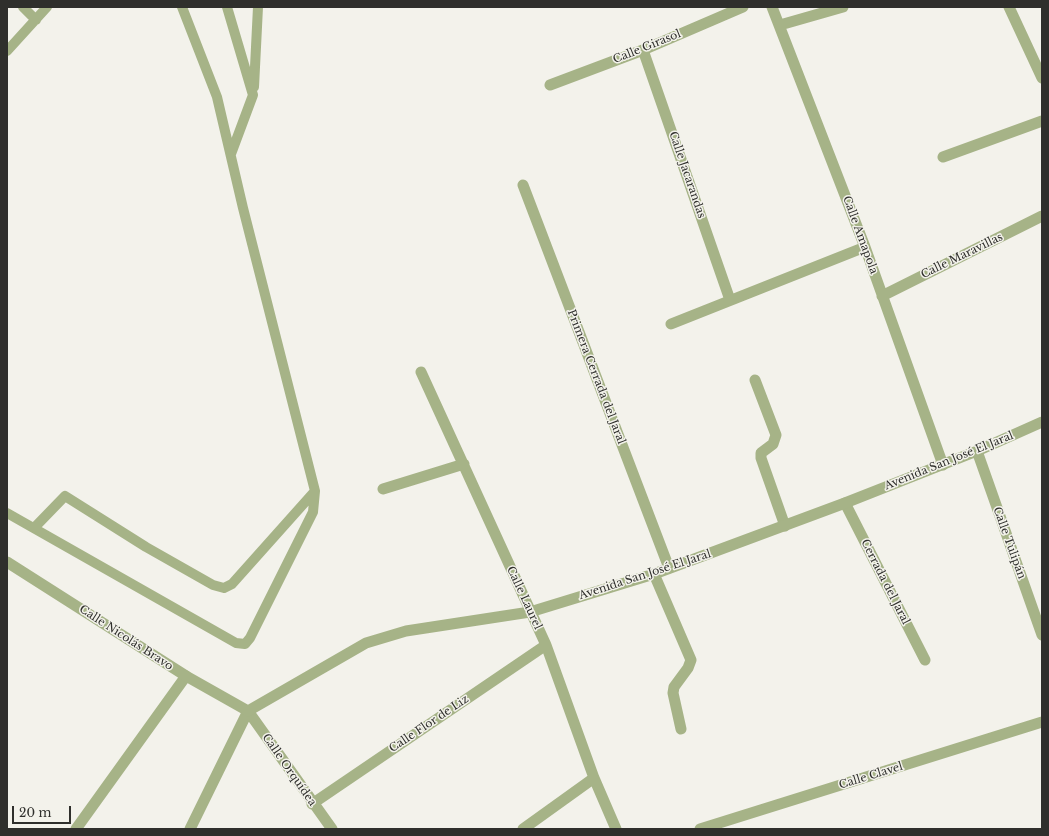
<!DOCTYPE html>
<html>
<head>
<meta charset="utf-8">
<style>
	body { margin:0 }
	#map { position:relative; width:1049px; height:836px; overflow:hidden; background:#f3f2eb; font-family:"Libre Baskerville",serif }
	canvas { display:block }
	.frame { position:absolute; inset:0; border:8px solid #2f2f2c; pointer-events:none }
	.scale { position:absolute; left:12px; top:806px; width:59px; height:18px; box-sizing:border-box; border:2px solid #2f2f2c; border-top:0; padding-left:5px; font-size:12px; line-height:14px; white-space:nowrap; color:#2f2f2c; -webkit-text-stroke:3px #f3f2eb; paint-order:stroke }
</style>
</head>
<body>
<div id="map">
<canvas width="1049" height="836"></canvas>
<div class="frame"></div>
<div class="scale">20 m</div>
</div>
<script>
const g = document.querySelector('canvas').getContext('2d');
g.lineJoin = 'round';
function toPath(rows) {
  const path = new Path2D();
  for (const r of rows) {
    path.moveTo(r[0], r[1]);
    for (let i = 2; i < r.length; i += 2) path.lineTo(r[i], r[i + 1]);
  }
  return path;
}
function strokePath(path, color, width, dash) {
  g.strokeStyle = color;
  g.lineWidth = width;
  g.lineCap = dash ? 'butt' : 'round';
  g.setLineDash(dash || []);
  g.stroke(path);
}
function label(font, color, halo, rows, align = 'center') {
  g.font = font + ' "Libre Baskerville",serif';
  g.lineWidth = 3;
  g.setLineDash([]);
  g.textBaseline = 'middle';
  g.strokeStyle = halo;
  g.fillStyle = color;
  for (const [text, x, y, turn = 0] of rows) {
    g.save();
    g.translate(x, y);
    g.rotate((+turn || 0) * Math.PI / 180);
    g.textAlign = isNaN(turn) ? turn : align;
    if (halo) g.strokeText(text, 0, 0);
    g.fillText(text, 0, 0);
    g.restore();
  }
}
const service = toPath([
	[23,7,36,20],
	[227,7,253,95,231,154],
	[7,51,47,7],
	[254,87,258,7],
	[7,513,236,643,245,644,250,638,313,512,315,491,243,208,217,97,182,7],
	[34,528,65,496,146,547,213,585,224,588,232,584,315,491]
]);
const minor = toPath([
	[772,7,865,247,943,465],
	[1009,7,1042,78],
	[780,25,843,7],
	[643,50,730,300],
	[550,85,643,50,743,7],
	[943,157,1042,121],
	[523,185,669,568],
	[882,296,1042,216],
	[671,324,865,247],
	[421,372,546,645,594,778,616,829],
	[755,380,776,435,773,444,761,453,761,458,785,526],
	[383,489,464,464],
	[845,503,925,660],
	[654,574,691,660,688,668,674,687,673,693,681,729],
	[312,804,546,645],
	[76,829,186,676],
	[190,829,248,711,332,829],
	[523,829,594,778],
	[700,829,1042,722]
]);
const tertiary = toPath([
	[977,451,1042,635],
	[7,562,186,676,248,711,366,643,406,631,530,612,654,574,845,503,977,451,1042,422]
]);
const streetNames = [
	["Calle Girasol",647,47,-22],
	["Calle Jacarandas",687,175,71],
	["Calle Amapola",860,235,70],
	["Calle Maravillas",962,256,-26],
	["Primera Cerrada del Jaral",596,377,69],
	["Avenida San José El Jaral",949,461,-22],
	["Calle Tulipán",1009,543,70],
	["Avenida San José El Jaral",645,575,-18],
	["Cerrada del Jaral",885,582,63],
	["Calle Laurel",524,598,65],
	["Calle Nicolás Bravo",126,638,33],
	["Calle Flor de Liz",429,724,-34],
	["Calle Orquídea",289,770,55],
	["Calle Clavel",871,776,-17]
];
strokePath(service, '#a6b387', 10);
strokePath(minor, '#a6b387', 11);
strokePath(tertiary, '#a6b387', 11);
label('11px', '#2f2f2c', '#f3f2eb', streetNames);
</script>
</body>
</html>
